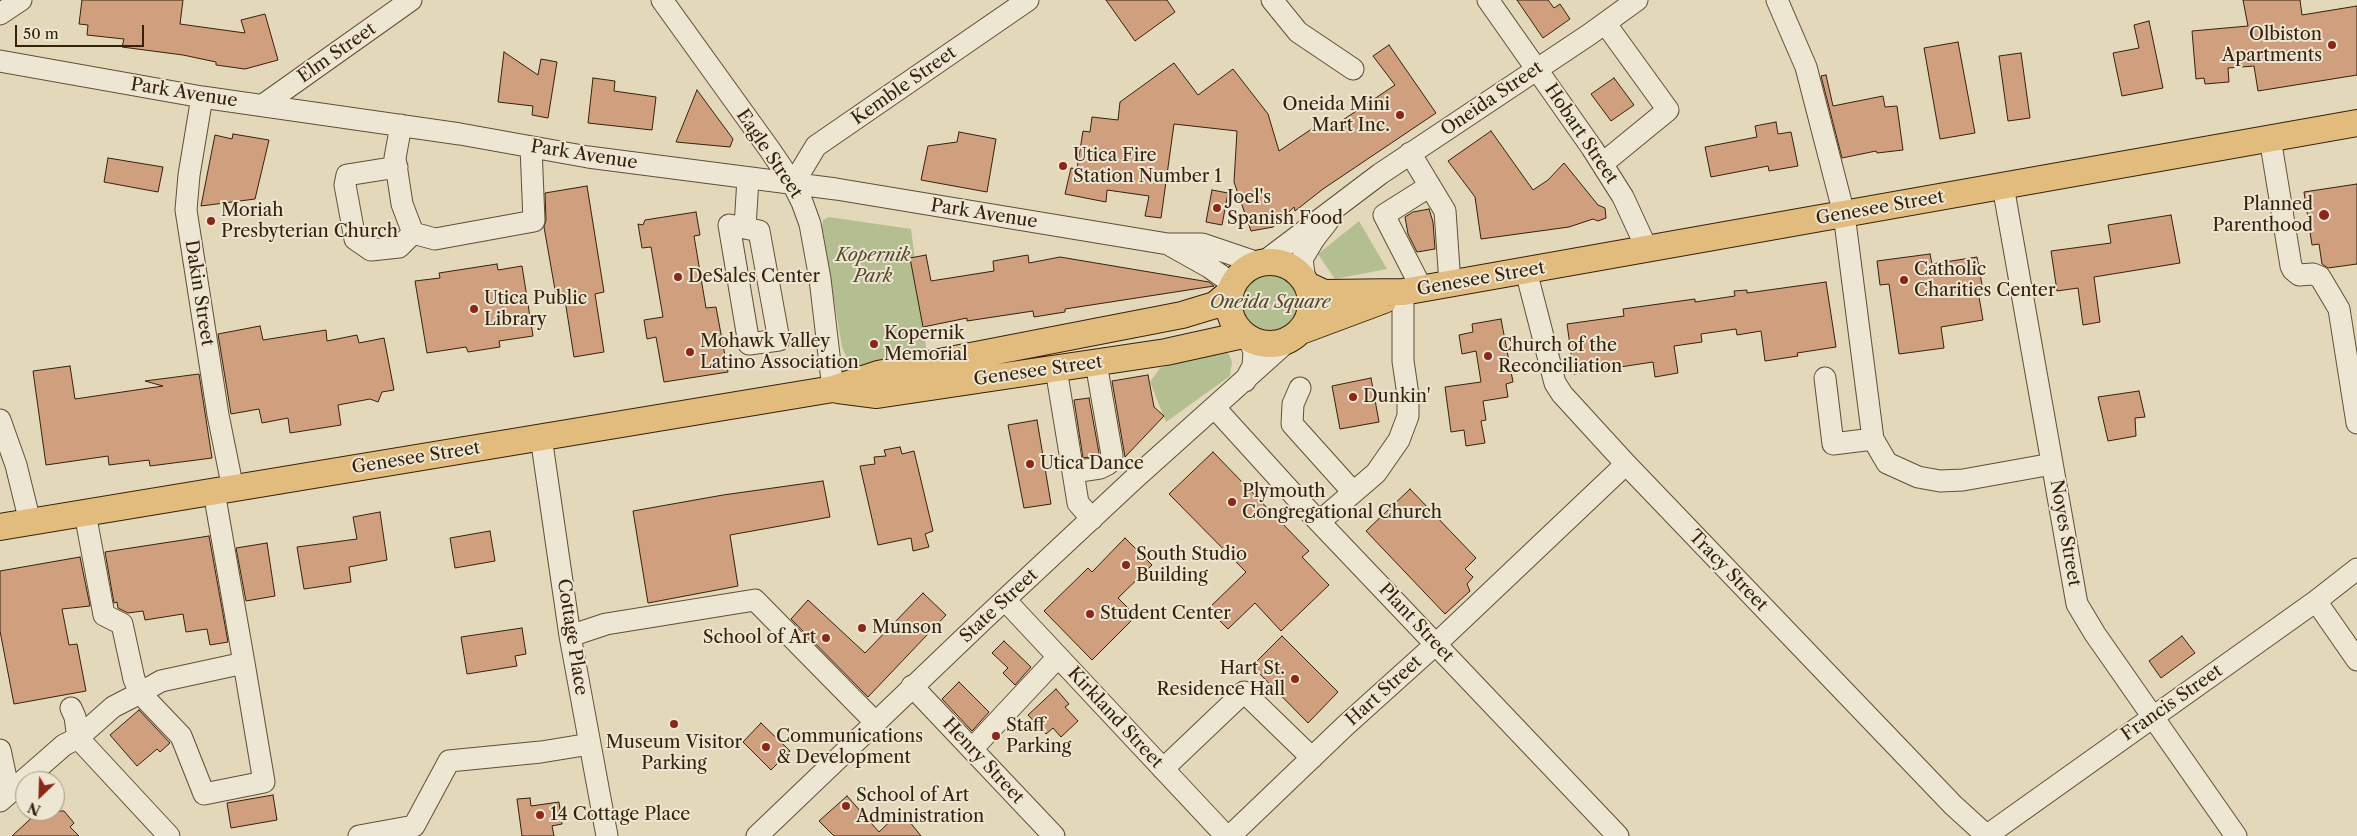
<!DOCTYPE html>
<html>
<head>
<meta charset="utf-8">
<style>
	body { margin:0 }
	#map { position:relative; width:2357px; height:836px; overflow:hidden; background:#e3d8b9; font-family:"Libre Caslon Text",serif }
	canvas { display:block }
	.north { position:absolute; left:15px; top:771px; width:50px; height:50px; box-sizing:border-box; background:#ede6d2; border:1px solid #a49782; border-radius:50%; rotate:204deg; font-size:14px; font-weight:700; line-height:20px; text-align:center; color:#36210b }
	.north::after { content:''; display:block; margin:auto; width:18px; height:22px; background:#8f2418; clip-path:polygon(50% 0,100% 100%,50% 72%,0 100%) }
	.scale { position:absolute; left:15px; top:25px; width:129px; height:22px; box-sizing:border-box; border:2px solid #36210b; border-top:0; padding-left:6px; font-size:15px; line-height:18px; white-space:nowrap; color:#36210b; -webkit-text-stroke:4px #ede6d2; paint-order:stroke }
</style>
</head>
<body>
<div id="map">
<canvas width="2357" height="836"></canvas>
<div class="north">N</div>
<div class="scale">50 m</div>
</div>
<script>
const g = document.querySelector('canvas').getContext('2d');
g.lineJoin = 'round';
function paint(path, color) {
  g.fillStyle = color;
  g.fill(path, 'evenodd');
}
function toPath(rows) {
  const path = new Path2D();
  for (const r of rows) {
    if (r.length === 3) {
      path.moveTo(r[0] + r[2], r[1]);
      path.arc(r[0], r[1], r[2], 0, 2 * Math.PI);
      continue;
    }
    path.moveTo(r[0], r[1]);
    for (let i = 2; i < r.length; i += 2) path.lineTo(r[i], r[i + 1]);
  }
  return path;
}
function strokePath(path, color, width, dash) {
  g.strokeStyle = color;
  g.lineWidth = width;
  g.lineCap = dash ? 'butt' : 'round';
  g.setLineDash(dash || []);
  g.stroke(path);
}
function label(font, color, halo, rows, align = 'center') {
  g.font = font + ' "Libre Caslon Text",serif';
  g.lineWidth = 4;
  g.setLineDash([]);
  g.textBaseline = 'middle';
  g.strokeStyle = halo;
  g.fillStyle = color;
  for (const [text, x, y, turn = 0] of rows) {
    g.save();
    g.translate(x, y);
    g.rotate((+turn || 0) * Math.PI / 180);
    g.textAlign = isNaN(turn) ? turn : align;
    if (halo) g.strokeText(text, 0, 0);
    g.fillText(text, 0, 0);
    g.restore();
  }
}
const green = toPath([
	[829,217,911,229,927,355,858,366,848,361,842,347,822,229,823,220],
	[1359,221,1387,269,1335,279,1318,254],
	[1277,262,1297,272,1311,297,1311,309,1308,321,1276,344,1261,344,1236,326,1230,316,1228,305,1233,284,1239,275,1248,267],
	[1219,350,1229,354,1232,362,1230,376,1166,422,1150,382,1160,368]
]);
const building = toPath([
	[82,0,183,0,180,24,245,33,241,20,265,14,278,60,245,69,216,65,216,62,183,55,122,47,124,39,87,35,88,25,79,24,82,0],
	[1106,0,1167,0,1175,12,1135,41,1106,0],
	[1517,0,1548,0,1554,8,1560,4,1570,19,1543,38,1517,0],
	[2243,0,2300,0,2302,15,2357,6,2357,75,2258,91,2254,66,2228,68,2229,82,2205,84,2204,78,2196,79,2192,31,2248,26,2243,0],
	[2149,21,2163,88,2122,96,2113,53,2139,48,2134,25,2149,21],
	[1958,42,1975,133,1940,139,1924,48,1958,42],
	[1389,45,1436,113,1323,189,1295,211,1294,207,1273,227,1251,231,1234,182,1237,131,1174,124,1161,218,1145,216,1149,196,1107,190,1106,202,1065,194,1071,168,1077,169,1083,131,1090,132,1092,117,1118,120,1120,102,1174,63,1198,95,1233,69,1268,114,1279,151,1319,124,1325,132,1395,85,1373,56,1389,45],
	[504,52,538,75,541,59,557,62,548,118,532,115,533,106,498,102,504,52],
	[2021,53,2030,118,2008,121,1999,56,2021,53],
	[1826,75,1833,106,1883,96,1885,107,1897,106,1903,150,1877,153,1876,151,1842,158,1821,76,1826,75],
	[593,78,615,81,614,91,656,97,652,130,588,123,593,78],
	[1614,78,1634,105,1611,121,1591,94,1614,78],
	[697,90,733,139,730,147,676,142,697,90],
	[1776,122,1778,134,1791,132,1798,166,1769,171,1768,166,1711,177,1705,147,1757,137,1755,126,1776,122],
	[1491,131,1533,190,1548,180,1564,163,1598,205,1605,208,1606,218,1598,221,1593,219,1569,227,1481,239,1475,197,1448,161,1491,131],
	[959,132,996,139,987,192,921,180,928,146,957,142,959,132],
	[233,134,269,140,255,199,201,206,215,135,232,139,233,134],
	[108,158,163,167,158,192,104,182,108,158],
	[2357,184,2357,264,2328,268,2322,264,2319,244,2312,245,2304,192,2357,184],
	[587,186,604,292,595,294,604,352,574,357,565,300,557,301,544,227,546,220,545,193,587,186],
	[1212,190,1228,193,1222,225,1206,222,1212,190],
	[1429,209,1433,222,1435,249,1417,252,1408,234,1405,217,1413,212,1429,209],
	[696,212,700,235,694,236,706,308,716,307,728,372,664,382,656,337,647,339,644,320,663,317,651,247,642,248,638,224,643,225,645,220,696,212],
	[2171,215,2180,263,2094,277,2100,322,2083,325,2078,288,2057,291,2051,251,2111,243,2108,225,2171,215],
	[1930,254,1932,264,1977,257,1983,290,1978,291,1983,320,1941,327,1944,348,1899,354,1889,284,1880,285,1877,261,1930,254],
	[926,255,931,281,994,271,993,261,1028,255,1029,263,1060,257,1209,282,1214,286,1065,309,1065,312,1034,317,1033,311,967,321,967,318,923,327,910,258,926,255],
	[497,264,498,270,522,266,533,336,499,341,500,347,468,352,466,347,427,353,415,281,440,278,439,273,497,264],
	[1826,282,1836,347,1797,353,1798,356,1765,361,1761,331,1737,335,1736,329,1701,334,1702,342,1674,346,1678,373,1655,377,1653,362,1574,374,1567,324,1624,316,1623,309,1695,299,1695,302,1735,296,1734,291,1747,290,1747,293,1826,282],
	[1501,319,1513,382,1506,384,1508,397,1483,401,1486,420,1481,421,1485,443,1466,446,1464,430,1451,432,1445,387,1481,382,1476,351,1462,354,1459,335,1473,332,1472,324,1501,319],
	[260,326,263,340,326,330,327,341,357,335,359,343,384,338,394,390,382,392,378,402,370,399,338,405,341,425,290,433,288,418,262,423,259,409,231,414,218,334,260,326],
	[70,366,75,399,163,386,145,381,199,374,212,458,150,466,149,460,109,465,108,456,46,465,33,371,70,366],
	[1148,375,1154,407,1164,416,1125,457,1112,381,1148,375],
	[1371,378,1379,422,1340,429,1332,386,1371,378],
	[2139,391,2145,417,2135,418,2136,436,2108,441,2098,397,2139,391],
	[1089,398,1099,453,1096,456,1083,458,1074,400,1089,398],
	[1037,420,1051,504,1024,508,1008,425,1037,420],
	[900,447,902,454,914,451,933,531,925,534,929,547,913,551,911,538,878,545,860,466,875,464,874,457,886,456,884,450,900,447],
	[1213,452,1309,551,1302,557,1329,585,1281,631,1255,603,1228,629,1208,609,1246,572,1169,494,1213,452],
	[823,481,830,517,730,535,738,586,648,603,633,511,723,495,823,481],
	[1410,489,1476,558,1465,569,1473,577,1467,584,1470,591,1445,614,1366,531,1410,489],
	[380,512,387,560,349,567,351,582,304,589,297,547,357,539,353,517,380,512],
	[490,531,495,561,455,568,450,538,490,531],
	[209,536,228,642,210,645,207,629,186,632,183,614,145,620,143,611,128,613,118,608,117,602,114,603,105,552,209,536],
	[1125,538,1152,565,1118,598,1136,616,1092,660,1044,611,1088,568,1092,572,1125,538],
	[267,543,275,596,246,601,236,548,267,543],
	[80,557,90,606,62,609,69,645,77,644,86,691,14,704,0,631,0,571,80,557],
	[923,593,946,615,868,697,791,619,808,600,865,653,923,593],
	[522,628,526,654,515,656,517,666,467,674,461,637,522,628],
	[1282,636,1338,692,1308,723,1252,666,1282,636],
	[2182,636,2195,653,2161,678,2149,661,2182,636],
	[1004,641,1031,667,1015,685,1003,673,1008,668,992,653,1004,641],
	[959,682,989,712,972,731,942,699,959,682],
	[1056,689,1069,704,1065,707,1078,721,1061,737,1053,728,1046,734,1028,715,1056,689],
	[139,710,170,743,160,752,157,749,137,766,110,735,139,710],
	[761,723,790,751,771,770,743,742,761,723],
	[273,795,277,820,231,828,227,803,273,795],
	[847,796,879,832,901,811,921,836,834,836,819,821,847,796],
	[530,798,531,806,559,802,562,824,552,826,554,836,522,836,517,799,530,798],
	[39,811,64,811,74,823,70,827,79,836,12,836,39,811]
]);
const minor = toPath([
	[662,0,770,150,793,184,802,202,810,224,820,279,833,389],
	[1272,0,1298,32,1353,69],
	[1488,0,1592,148,1623,197,1647,249],
	[1777,0,1806,67,1844,214,1873,439,1833,444,1825,378],
	[0,14,21,0],
	[0,61,202,97,460,134,588,157,836,189,1168,244,1202,244,1258,263],
	[202,97,189,175,186,210,218,415,233,489],
	[263,105,411,0],
	[401,125,395,158,402,204,413,233,435,239,534,221,531,147],
	[2270,138,2291,266,2293,270,2299,275,2313,274,2320,277,2339,309,2357,423],
	[1410,153,1445,211,1450,284],
	[1602,164,1668,110,1605,23],
	[397,167,347,175,345,185,355,239,371,250,399,247,413,233],
	[793,184,816,146,1028,0],
	[2003,186,2077,604,2095,634,2236,836],
	[745,228,759,231,779,340,749,344,729,225,745,228,748,178],
	[1168,244,1209,267,1233,284],
	[1265,261,1380,174,1590,34,1637,0],
	[1526,271,1555,383,1562,394,1626,464,1953,805,1987,836],
	[1305,281,1302,259,1314,239,1328,221],
	[1422,289,1384,215,1430,186],
	[1056,369,1073,472,1100,468,1108,464,1112,455,1096,363],
	[1245,381,1253,366,1254,351,1248,338],
	[1300,388,1293,404,1292,424,1353,492],
	[1215,408,1304,506,1618,836],
	[0,420,16,465,30,522],
	[541,437,570,636,607,836],
	[1873,439,1887,463,1918,477,1940,481,1963,480,2052,464],
	[1073,472,1078,503,1092,519],
	[214,492,244,663],
	[1319,522,1376,473,1399,440,1408,416,1408,395,1403,361,1403,292],
	[1005,600,1226,836],
	[2316,601,2357,660],
	[570,636,606,624,755,600,875,722],
	[912,686,1054,836],
	[71,708,75,717,78,738],
	[78,738,169,836],
	[972,749,1058,657],
	[0,750,9,792],
	[1163,769,1244,692,1312,758],
	[0,801,64,745,78,738,113,707,140,693,161,681,244,663,264,782,204,794,181,736,140,693,134,679,122,624,104,615,85,513],
	[359,836,414,826,449,761,541,752,590,744],
	[757,836,983,620,1134,479,1289,340],
	[1230,836,1345,726,1436,644,1626,464],
	[1986,836,2316,601,2357,569]
]);
const major = toPath([
	[1270,303,41],
	[1307,285,1324,293,1403,292,2357,123],
	[1301,331,1384,300],
	[838,390,877,395,1166,352,1243,335],
	[0,527,833,389,878,374,1182,315,1215,305,1229,293]
]);
const markers = [
	[2332,45,5,"#8f2418"],
	[1400,115,5,"#8f2418"],
	[1063,166,5,"#8f2418"],
	[1217,208,5,"#8f2418"],
	[2324,215,6,"#8f2418"],
	[211,221,5,"#8f2418"],
	[678,277,5,"#8f2418"],
	[1904,280,5,"#8f2418"],
	[474,309,5,"#8f2418"],
	[874,344,5,"#8f2418"],
	[690,352,5,"#8f2418"],
	[1488,356,5,"#8f2418"],
	[1353,397,5,"#8f2418"],
	[1030,464,5,"#8f2418"],
	[1232,502,5,"#8f2418"],
	[1126,565,5,"#8f2418"],
	[1090,614,5,"#8f2418"],
	[862,628,5,"#8f2418"],
	[826,638,5,"#8f2418"],
	[1295,679,5,"#8f2418"],
	[674,724,5,"#8f2418"],
	[996,736,5,"#8f2418"],
	[766,747,5,"#8f2418"],
	[846,806,5,"#8f2418"],
	[540,815,5,"#8f2418"]
];
const poiNames = [
	["Olbiston",2322,35,"right"],
	["Apartments",2322,56,"right"],
	["Oneida Mini",1390,105,"right"],
	["Mart Inc.",1390,126,"right"],
	["Utica Fire",1073,156],
	["Station Number 1",1073,177],
	["Joel's",1227,198],
	["Spanish Food",1227,219],
	["Planned",2313,205,"right"],
	["Parenthood",2313,226,"right"],
	["Moriah",221,211],
	["Presbyterian Church",221,232],
	["Catholic",1914,270],
	["Charities Center",1914,291],
	["DeSales Center",688,277],
	["Utica Public",484,299],
	["Library",484,320],
	["Kopernik",884,334],
	["Memorial",884,355],
	["Mohawk Valley",700,342],
	["Latino Association",700,363],
	["Church of the",1498,346],
	["Reconciliation",1498,367],
	["Dunkin'",1363,397],
	["Utica Dance",1040,464],
	["Plymouth",1242,492],
	["Congregational Church",1242,513],
	["South Studio",1136,555],
	["Building",1136,576],
	["Student Center",1100,614],
	["Munson",872,628],
	["School of Art",816,638,"right"],
	["Hart St.",1285,669,"right"],
	["Residence Hall",1285,690,"right"],
	["Staff",1006,726],
	["Parking",1006,747],
	["Communications",776,737],
	["& Development",776,758],
	["Museum Visitor",674,743,"center"],
	["Parking",674,764,"center"],
	["School of Art",856,796],
	["Administration",856,817],
	["14 Cottage Place",550,815]
];
const streetNames = [
	["Elm Street",337,53,-35],
	["Kemble Street",904,86,-35],
	["Park Avenue",184,93,9],
	["Oneida Street",1492,99,-34],
	["Hobart Street",1581,134,56],
	["Eagle Street",769,154,56],
	["Park Avenue",584,155,9],
	["Genesee Street",1880,208,-10],
	["Park Avenue",984,214,9],
	["Genesee Street",1481,279,-10],
	["Dakin Street",199,293,81],
	["Genesee Street",1038,371,-8],
	["Genesee Street",416,458,-9],
	["Noyes Street",2065,533,80],
	["Tracy Street",1728,571,46],
	["State Street",999,606,-43],
	["Plant Street",1416,623,47],
	["Cottage Place",572,637,81],
	["Hart Street",1384,691,-42],
	["Francis Street",2172,703,-35],
	["Kirkland Street",1115,718,47],
	["Henry Street",983,761,47]
];
const parkNames = [
	["Kopernik",873,256],
	["Park",873,277],
	["Oneida Square",1270,303]
];
paint(green, '#b3bf90');
paint(building, '#d0a07e');
strokePath(building, '#36210b', 1);
strokePath(minor, '#614f36', 23);
strokePath(major, '#36210b', 28);
strokePath(minor, '#ede6d2', 21);
strokePath(major, '#e2bc7c', 26);
for (const [x, y, r, color] of markers) {
  const dot = new Path2D();
  dot.arc(x, y, r, 0, 2 * Math.PI);
  g.fillStyle = color;
  g.fill(dot);
  strokePath(dot, '#ede6d2', 2);
}
label('18px', '#36210b', '#ede6d2', poiNames, 'left');
label('18px', '#36210b', '#ede6d2', streetNames);
label('italic 18px', '#55482c', '#ede6d2', parkNames);
</script>
</body>
</html>
